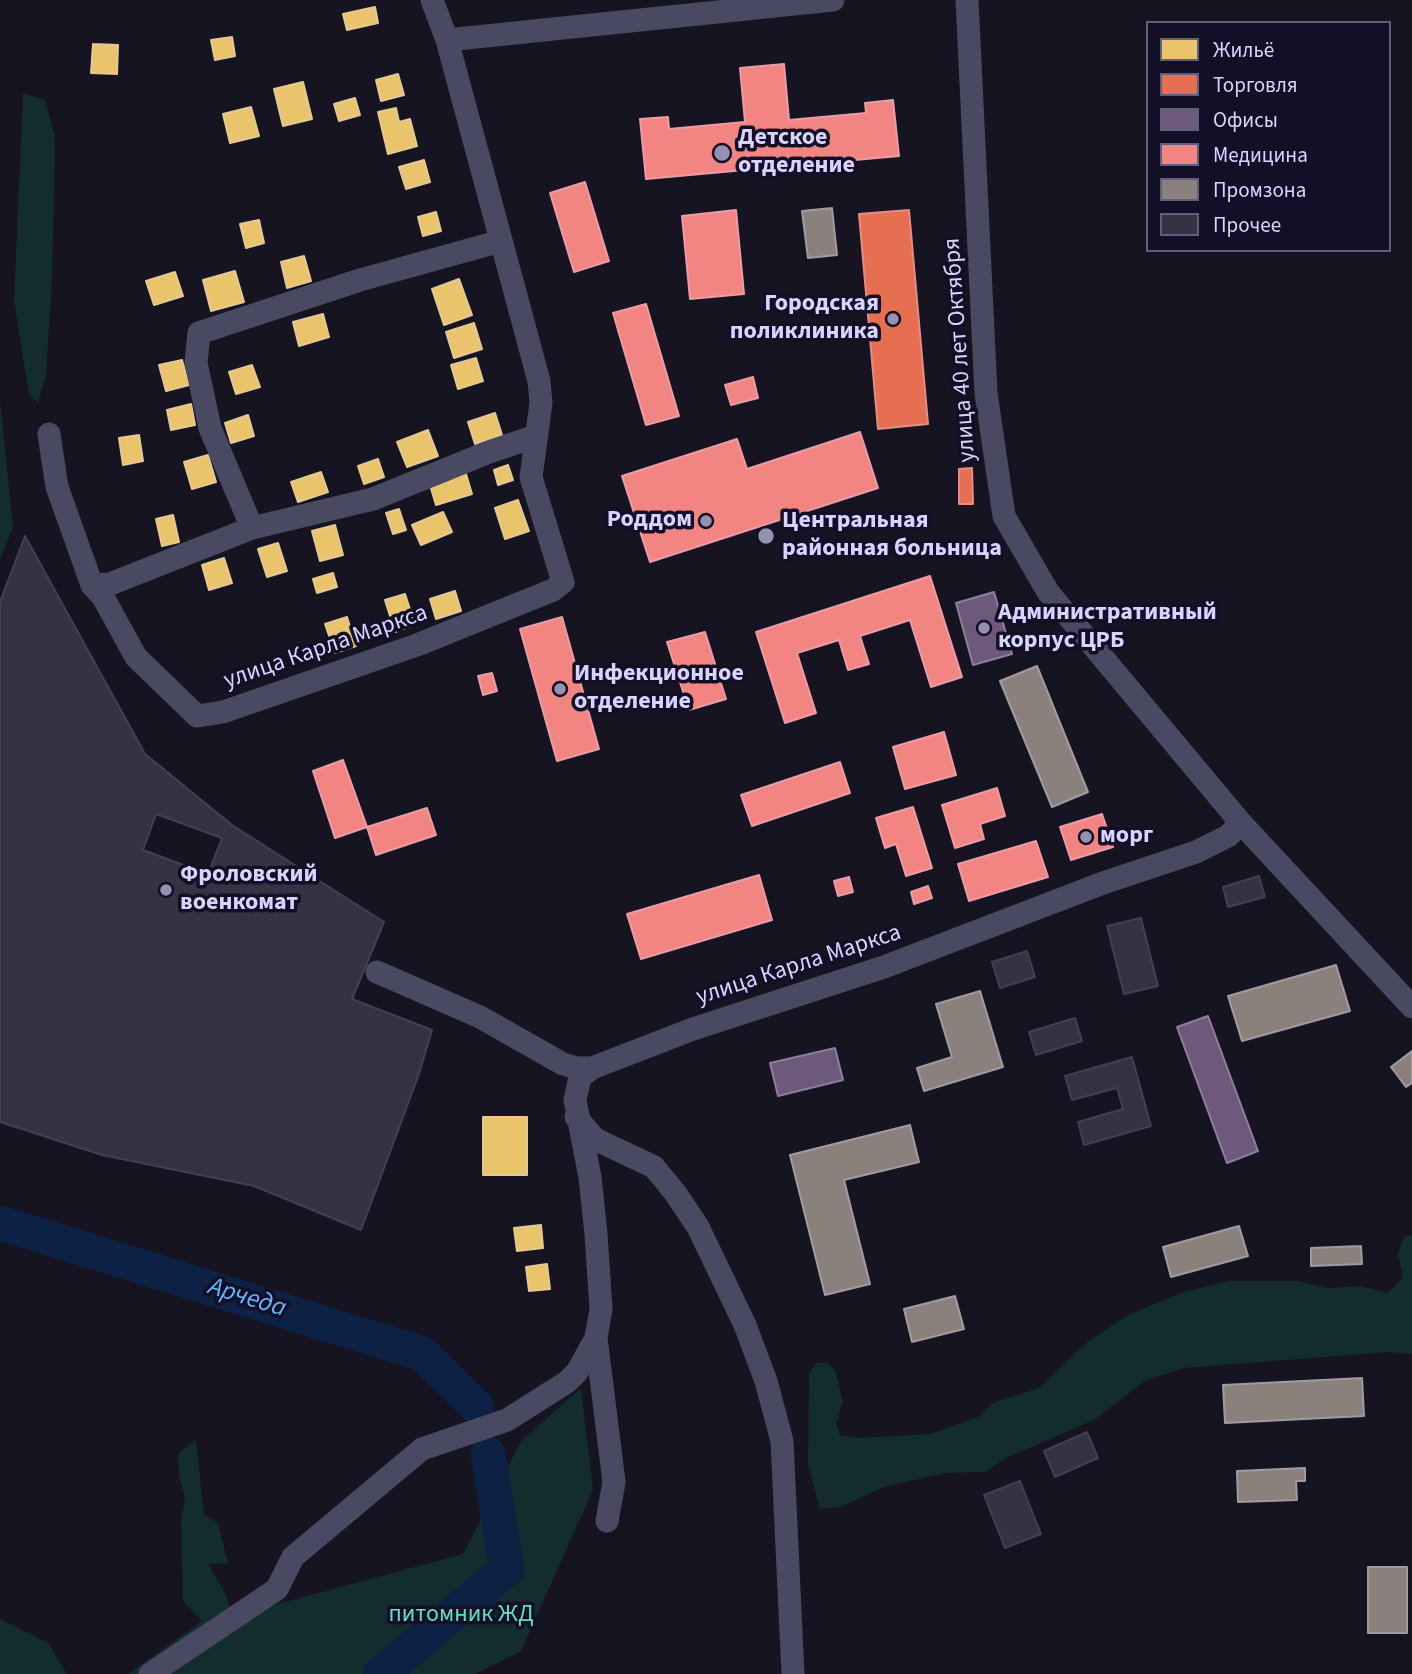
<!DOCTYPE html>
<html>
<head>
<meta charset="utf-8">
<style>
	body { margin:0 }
	#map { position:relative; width:1412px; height:1674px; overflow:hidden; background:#161421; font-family:"Source Sans 3",sans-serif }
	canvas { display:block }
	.legend { position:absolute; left:1146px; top:21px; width:245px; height:231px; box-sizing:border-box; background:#130f26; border:2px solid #625e7d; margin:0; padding:9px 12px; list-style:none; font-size:21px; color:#d9d4ff }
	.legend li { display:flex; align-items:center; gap:14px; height:35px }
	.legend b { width:35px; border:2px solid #625e7d }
</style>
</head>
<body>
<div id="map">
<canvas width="1412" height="1674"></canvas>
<ul class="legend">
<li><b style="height:19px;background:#e9c46a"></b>Жильё</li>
<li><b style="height:19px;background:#e76f51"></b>Торговля</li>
<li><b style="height:19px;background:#6d597a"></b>Офисы</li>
<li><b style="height:19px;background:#f28482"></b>Медицина</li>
<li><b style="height:19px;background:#8a817c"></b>Промзона</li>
<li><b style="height:19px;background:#343243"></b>Прочее</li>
</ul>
</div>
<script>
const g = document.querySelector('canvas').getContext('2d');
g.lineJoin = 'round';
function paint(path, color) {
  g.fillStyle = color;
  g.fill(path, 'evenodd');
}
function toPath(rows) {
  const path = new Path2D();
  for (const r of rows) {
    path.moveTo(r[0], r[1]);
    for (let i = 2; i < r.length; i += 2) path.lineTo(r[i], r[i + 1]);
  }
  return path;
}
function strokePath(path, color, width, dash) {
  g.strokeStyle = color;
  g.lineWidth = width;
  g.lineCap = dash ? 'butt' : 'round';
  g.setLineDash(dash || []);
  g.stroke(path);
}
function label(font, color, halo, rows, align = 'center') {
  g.font = font + ' "Source Sans 3",sans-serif';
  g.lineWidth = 7;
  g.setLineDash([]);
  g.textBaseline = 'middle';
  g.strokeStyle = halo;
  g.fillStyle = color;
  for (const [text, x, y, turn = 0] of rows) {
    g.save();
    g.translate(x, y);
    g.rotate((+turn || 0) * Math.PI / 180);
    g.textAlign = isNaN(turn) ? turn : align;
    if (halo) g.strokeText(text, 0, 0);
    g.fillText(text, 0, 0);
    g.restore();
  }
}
const green = toPath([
	[23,93,45,100,55,137,52,281,46,375,38,403,29,394,14,301],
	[0,400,13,527,0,560],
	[1412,1235,1412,1354,1389,1352,1184,1368,1146,1380,1094,1420,1006,1458,985,1472,945,1473,884,1487,840,1507,820,1509,808,1465,809,1374,816,1363,828,1363,835,1370,843,1402,836,1424,840,1435,858,1438,930,1434,978,1417,993,1403,1039,1388,1086,1343,1126,1316,1181,1293,1229,1281,1298,1281,1327,1288,1361,1286,1387,1293,1403,1278,1398,1254,1404,1237],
	[581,1388,593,1490,521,1651,475,1674,128,1674,202,1621,183,1601,181,1522,185,1498,179,1476,178,1454,196,1440,204,1514,218,1523,228,1563,208,1564,225,1593,233,1616,463,1554,521,1441],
	[0,1619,48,1643,67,1674,0,1674]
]);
const homes = toPath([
	[375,7,378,23,347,30,343,14,375,7],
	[232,37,235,56,215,60,211,40,232,37],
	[93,44,118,45,117,74,91,73,93,44],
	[398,74,404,95,381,101,376,80,398,74],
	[303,82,312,119,283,126,274,89,303,82],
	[355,98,360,115,339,121,334,104,355,98],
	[251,107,259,136,230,143,223,114,251,107],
	[396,108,399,122,410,119,417,146,388,154,378,112,396,108],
	[424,160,430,182,406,189,399,167,424,160],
	[436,212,441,231,423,236,418,217,436,212],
	[259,220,264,243,246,248,240,224,259,220],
	[304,256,311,281,287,288,281,262,304,256],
	[235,271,244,302,211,311,203,280,235,271],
	[175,272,183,296,154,305,146,281,175,272],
	[459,279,472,315,444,325,432,289,459,279],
	[323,314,329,337,299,346,293,322,323,314],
	[474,323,482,349,454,358,446,332,474,323],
	[476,358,483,381,458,389,451,365,476,358],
	[182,360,189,385,166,391,159,365,182,360],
	[252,365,260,387,236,394,229,372,252,365],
	[191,404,195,425,171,430,167,410,191,404],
	[495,413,502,435,475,444,468,422,495,413],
	[248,415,254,436,231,443,225,423,248,415],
	[428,430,438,456,407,467,397,442,428,430],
	[139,435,143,461,123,465,119,438,139,435],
	[208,455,216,482,192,489,184,462,208,455],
	[378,459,384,477,364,484,358,466,378,459],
	[508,465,513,480,498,485,494,470,508,465],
	[321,472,328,492,298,502,291,482,321,472],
	[466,474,472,494,436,505,430,485,466,474],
	[518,500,529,531,505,539,495,508,518,500],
	[399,509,406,530,393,534,386,513,399,509],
	[443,512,452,532,421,545,412,525,443,512],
	[173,515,179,542,162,546,156,519,173,515],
	[335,525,343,555,320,561,312,531,335,525],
	[278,543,287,571,267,577,258,549,278,543],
	[224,558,232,583,209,590,202,565,224,558],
	[333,573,337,587,317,593,313,579,333,573],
	[455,591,461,611,436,619,430,599,455,591],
	[405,594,415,625,395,632,385,600,405,594],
	[347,617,356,646,335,653,325,624,347,617],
	[483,1117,527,1117,527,1175,483,1175,483,1117],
	[541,1225,543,1248,517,1251,514,1228,541,1225],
	[547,1264,550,1289,529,1291,526,1267,547,1264]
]);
const shops = toPath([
	[909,210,928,424,878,429,859,214,909,210],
	[972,468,973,504,959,504,959,469,972,468]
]);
const offices = toPath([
	[994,592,1012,654,973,665,956,603,994,592],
	[306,890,339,904,308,977,275,963,306,890],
	[1208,1016,1258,1151,1227,1163,1177,1027,1208,1016],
	[835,1048,843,1080,778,1096,770,1063,835,1048]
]);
const health = toPath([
	[784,64,789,120,866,113,865,103,893,100,899,156,646,179,640,119,668,117,669,129,745,122,740,68,784,64],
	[585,182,609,261,574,272,550,193,585,182],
	[736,210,744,294,690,299,682,216,736,210],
	[646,304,679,416,646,425,613,313,646,304],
	[753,377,758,398,731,405,725,385,753,377],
	[860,432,878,488,650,562,622,476,737,439,747,469,860,432],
	[930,576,962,677,931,687,910,620,860,636,869,664,848,670,839,640,797,653,816,713,785,723,756,632,930,576],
	[562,617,599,749,557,761,520,629,562,617],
	[705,632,726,699,689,710,667,642,705,632],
	[492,673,497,691,483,695,478,676,492,673],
	[944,732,956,775,905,789,893,747,944,732],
	[343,760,367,827,335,838,313,771,343,760],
	[840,762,850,793,752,826,741,795,840,762],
	[997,788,1005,816,980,824,984,839,955,848,942,805,997,788],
	[913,807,932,868,906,876,896,844,885,848,876,818,913,807],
	[427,808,436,835,376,855,367,827,427,808],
	[1102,814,1113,847,1071,860,1060,827,1102,814],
	[1036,841,1048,877,969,901,958,864,1036,841],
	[759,875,772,920,641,959,627,914,759,875],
	[849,877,853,892,838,896,834,881,849,877],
	[928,886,932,898,914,904,911,892,928,886]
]);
const industry = toPath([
	[832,208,837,255,808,258,802,211,832,208],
	[1037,666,1088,792,1052,807,1000,681,1037,666],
	[1336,965,1350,1011,1242,1041,1228,996,1336,965],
	[980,991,1003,1067,924,1091,917,1068,952,1057,936,1004,980,991],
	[339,1042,377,1058,349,1123,311,1108,339,1042],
	[1412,1051,1412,1083,1406,1087,1391,1067,1412,1051],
	[910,1125,919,1162,844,1180,870,1284,825,1295,790,1155,910,1125],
	[1239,1226,1248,1256,1171,1277,1163,1247,1239,1226],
	[1361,1246,1362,1264,1311,1266,1311,1248,1361,1246],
	[955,1296,964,1329,912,1342,904,1309,955,1296],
	[1362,1378,1364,1416,1225,1423,1223,1385,1362,1378],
	[1305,1468,1305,1481,1296,1481,1297,1500,1238,1502,1237,1471,1305,1468],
	[1368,1567,1407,1567,1407,1633,1368,1633,1368,1567]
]);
const river = toPath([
	[0,1223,423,1354,476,1406],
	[381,1674,507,1569,488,1454]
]);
const building = toPath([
	[25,536,145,754,232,825,384,922,352,999,432,1030,419,1074,361,1230,254,1186,102,1155,0,1122,0,602,25,536],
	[156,814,222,838,208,874,143,850,156,814],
	[1259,876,1265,897,1228,907,1223,887,1259,876],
	[1141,918,1158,986,1124,994,1107,926,1141,918],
	[1027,951,1035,977,1000,988,992,962,1027,951],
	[1075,1018,1082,1041,1036,1055,1029,1032,1075,1018],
	[1132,1057,1151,1126,1084,1145,1078,1122,1123,1109,1117,1088,1072,1100,1065,1076,1132,1057],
	[1087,1432,1098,1458,1055,1477,1044,1451,1087,1432],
	[1020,1481,1041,1534,1005,1548,984,1495,1020,1481]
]);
const street = toPath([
	[967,0,986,393,1004,516,1048,592,1241,823,1412,1007],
	[447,40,833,0],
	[49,434,57,487,92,585,103,597,136,657,197,716,223,712,417,645,553,590,563,582,531,477,541,403,539,381,447,40,432,0],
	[252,528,210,428,196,363,199,333,360,280,501,241],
	[92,585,110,584,252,528,373,499,489,452,536,436],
	[377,972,480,1017,563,1064,577,1068,592,1068,693,1029,884,967,1103,883,1196,852,1228,836,1241,823],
	[592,1068,580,1077,575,1100,590,1177,596,1234,601,1309,596,1338,614,1482,607,1521],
	[576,1117,595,1139,654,1167,676,1194,698,1227,745,1325,766,1381,782,1441,793,1674],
	[150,1674,277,1589,293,1557,422,1449,507,1420,567,1382,577,1372,596,1338]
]);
const markers = [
	[722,153,9,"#9591b1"],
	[893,319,7,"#9591b1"],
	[706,521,7,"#9591b1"],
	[766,536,9,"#9591b1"],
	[984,628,7,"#9591b1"],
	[560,689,7,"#9591b1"],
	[1086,837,7,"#9591b1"],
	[166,890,7,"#9591b1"]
];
const poiNames = [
	["Детское",738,139],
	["отделение",738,167],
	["Городская",879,305,"right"],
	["поликлиника",879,333,"right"],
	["Роддом",692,521,"right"],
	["Центральная",782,522],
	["районная больница",782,550],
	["Административный",998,614],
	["корпус ЦРБ",998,642],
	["Инфекционное",574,675],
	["отделение",574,703],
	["морг",1100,837],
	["Фроловский",180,876],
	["военкомат",180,904]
];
const streetNames = [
	["улица 40 лет Октября",961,350,-94],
	["улица Карла Маркса",326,648,-19],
	["улица Карла Маркса",799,966,-18]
];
const parkNames = [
	["питомник ЖД",461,1616]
];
const waterNames = [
	["Арчеда",247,1299,17]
];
paint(green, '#132c2d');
paint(homes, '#e9c46a');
strokePath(homes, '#e4c997', 2);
paint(shops, '#e76f51');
strokePath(shops, '#e38d85', 2);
paint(offices, '#6d597a');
strokePath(offices, '#8d7ea2', 2);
paint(health, '#f28482');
strokePath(health, '#ea9ca8', 2);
paint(industry, '#8a817c');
strokePath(industry, '#a29aa3', 2);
strokePath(river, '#0d2144', 35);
paint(building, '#343243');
strokePath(building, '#433f54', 2);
strokePath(street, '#4a4962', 23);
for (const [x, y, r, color] of markers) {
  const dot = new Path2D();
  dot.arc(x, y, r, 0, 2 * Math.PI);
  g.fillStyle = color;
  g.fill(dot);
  strokePath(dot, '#130f26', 2.5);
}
label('bold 24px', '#d9d4ff', '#130f26', poiNames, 'left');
label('24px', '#d9d4ff', '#130f26', streetNames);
label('24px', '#5fe0c0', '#130f26', parkNames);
label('italic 26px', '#62b6ff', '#130f26', waterNames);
</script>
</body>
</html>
